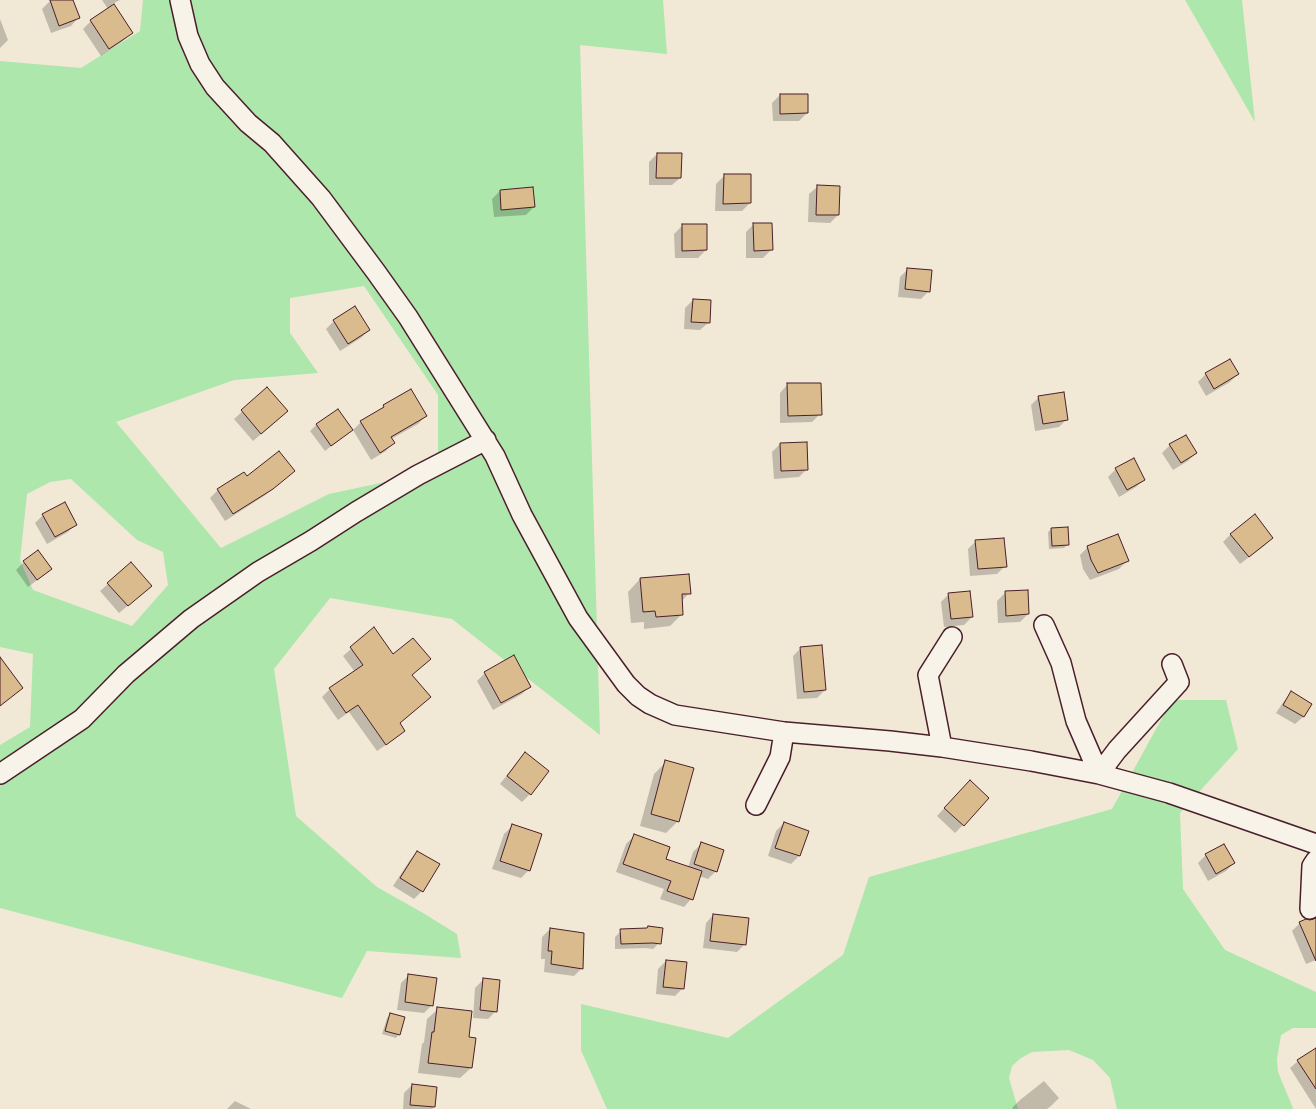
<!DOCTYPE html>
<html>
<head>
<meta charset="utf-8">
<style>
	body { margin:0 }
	canvas { display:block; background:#f1e8d6 }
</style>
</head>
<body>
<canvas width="1316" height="1109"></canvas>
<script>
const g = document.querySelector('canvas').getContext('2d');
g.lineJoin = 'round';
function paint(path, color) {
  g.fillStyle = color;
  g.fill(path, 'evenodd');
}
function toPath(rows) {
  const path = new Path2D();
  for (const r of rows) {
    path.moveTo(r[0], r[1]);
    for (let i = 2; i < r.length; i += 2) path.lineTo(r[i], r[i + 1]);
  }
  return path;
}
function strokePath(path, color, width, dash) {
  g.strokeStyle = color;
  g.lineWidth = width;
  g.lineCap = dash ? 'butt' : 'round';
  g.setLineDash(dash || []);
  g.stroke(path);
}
const green = toPath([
	[143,0,663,0,667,54,580,45,600,735,452,619,330,598,274,669,296,816,377,887,423,913,457,934,461,958,367,951,342,998,0,908,0,745,30,727,33,654,0,647,0,61,81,68,140,31],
	[364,286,438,395,438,456,418,475,329,494,221,548,116,422,234,380,318,373,290,333,290,298],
	[71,479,137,540,163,552,168,585,132,626,33,590,20,560,27,494,50,482],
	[1185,0,1242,0,1255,122,1196,19],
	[1172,700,1226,700,1238,749,1180,813,1183,889,1225,950,1316,992,1316,1028,1293,1028,1281,1035,1277,1059,1278,1072,1293,1108,1292,1109,1117,1109,1110,1078,1093,1060,1069,1050,1032,1052,1021,1058,1012,1066,1009,1078,1018,1109,607,1109,581,1050,581,1004,728,1038,843,955,869,877,1112,809]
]);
const shadow = toPath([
	[54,0,72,0,78,18,71,26,51,33,42,9,50,1],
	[102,0,120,0,112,4,131,33,123,41,101,56,83,29,91,21,108,9],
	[0,19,8,40,0,48],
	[780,95,807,113,799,121,773,121,772,103],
	[657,154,680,178,672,185,649,185,649,162],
	[724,176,750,203,742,211,715,211,716,184],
	[817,187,838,215,830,223,808,222,809,194],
	[500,191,534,207,526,215,494,217,492,199],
	[754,224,771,250,763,258,746,258,746,232],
	[682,226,706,250,698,258,675,258,674,234],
	[908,269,929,291,921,299,898,297,900,277],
	[693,300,708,323,700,330,684,329,685,308],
	[334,321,369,330,361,338,340,351,326,329],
	[1206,374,1238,374,1230,382,1206,396,1198,382],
	[787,385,820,414,812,422,780,423,780,393],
	[267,389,279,419,253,441,234,419],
	[1039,397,1067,419,1059,427,1035,431,1031,405],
	[384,406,426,416,418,424,391,439,393,443,386,451,371,460,353,430,361,422,378,412],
	[338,410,352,430,325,451,310,431,316,425],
	[780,444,807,469,799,477,774,479,772,452],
	[1170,445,1196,453,1188,461,1173,470,1162,453],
	[1116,469,1144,480,1136,487,1119,497,1108,477],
	[293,471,285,479,264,496,225,521,210,498,218,490,247,478],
	[43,515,76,524,68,532,47,544,35,523],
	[1052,529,1068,544,1064,548,1049,549,1048,532],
	[1231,534,1272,538,1264,546,1240,564,1223,542],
	[976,541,1005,566,997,574,970,576,968,549],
	[1088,547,1127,561,1119,569,1090,580,1083,569,1080,555],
	[38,552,51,569,43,576,28,587,16,570,24,562],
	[640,579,689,593,681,602,682,614,670,626,644,629,644,622,631,623,628,592],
	[108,584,142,594,119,613,100,591],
	[1005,593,1028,614,1020,622,998,623,997,601],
	[949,594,972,617,964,625,944,627,941,602],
	[374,629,393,656,411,676,399,724,403,730,396,738,377,751,349,712,338,720,322,697,330,689,355,672,343,656],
	[801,648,825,690,817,698,797,699,793,656],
	[485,673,530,686,522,694,493,710,477,681],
	[1292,693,1310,705,1303,717,1295,724,1276,713,1284,701],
	[525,754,530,794,522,802,500,784,517,762],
	[666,762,678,821,666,833,640,826,654,774],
	[962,789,963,825,955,833,937,816],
	[784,823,807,832,799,856,791,864,768,856,776,831],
	[512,826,529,870,521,878,492,869,504,834],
	[634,836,665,860,688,868,693,852,701,844,716,871,708,879,699,876,691,899,684,907,660,899,664,889,616,872,626,844],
	[1224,845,1234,863,1226,871,1208,881,1198,863,1206,855],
	[417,852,422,891,414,899,393,886,410,860],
	[713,915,745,944,737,952,703,948,706,923],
	[1316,919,1316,960,1306,964,1292,931,1300,923,1310,921],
	[550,929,582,968,574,976,544,972,545,959,541,959,542,937],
	[621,931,659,943,653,949,646,948,615,949,615,937],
	[666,961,683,988,675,996,656,994,658,969],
	[409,975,432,1005,424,1013,397,1010,401,983],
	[483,980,496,1011,488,1019,473,1018,475,988],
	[438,1009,468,1038,471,1068,460,1078,418,1073,422,1044,424,1042,427,1019],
	[390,1015,399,1034,396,1038,382,1034,387,1018],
	[1316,1049,1316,1109,1290,1068,1298,1061],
	[1044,1081,1059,1098,1051,1106,1047,1109,1013,1109,1012,1108,1020,1100],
	[412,1085,434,1107,432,1109,403,1109,404,1093],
	[235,1101,251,1109,227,1109]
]);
const building = toPath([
	[50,0,73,0,80,18,59,26,50,0],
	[114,4,133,33,109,49,90,20,114,4],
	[780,94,808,94,808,113,780,114,780,94],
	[657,153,682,153,681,178,656,178,657,153],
	[724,174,751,174,751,203,723,204,724,174],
	[817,185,840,186,839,215,816,215,817,185],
	[533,187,535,207,501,210,500,190,533,187],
	[753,223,772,223,773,250,754,251,753,223],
	[682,224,707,224,707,250,682,251,682,224],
	[907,268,932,270,930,292,905,289,907,268],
	[693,299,711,300,710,323,691,322,693,299],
	[355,306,370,330,348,344,333,320,355,306],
	[1230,359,1239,374,1214,389,1205,373,1230,359],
	[787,383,821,383,822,415,788,416,787,383],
	[267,387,288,411,261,434,241,410,267,387],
	[411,389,427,416,391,437,395,443,380,453,360,421,384,407,383,405,411,389],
	[1064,392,1068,420,1043,424,1038,396,1064,392],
	[338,409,353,430,331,446,316,424,338,409],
	[1186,435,1197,453,1181,463,1169,444,1186,435],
	[807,442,808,470,781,471,780,443,807,442],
	[279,451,295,471,273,489,233,514,217,489,244,472,247,476,279,451],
	[1134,458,1145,480,1127,490,1115,468,1134,458],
	[65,502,77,525,55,537,42,514,65,502],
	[1255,514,1273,538,1249,557,1230,534,1255,514],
	[1068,527,1069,545,1052,546,1051,528,1068,527],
	[1118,534,1129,561,1098,573,1091,560,1087,546,1118,534],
	[1004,538,1007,567,978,569,975,540,1004,538],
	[38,550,52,569,37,580,23,561,38,550],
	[131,562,152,586,128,606,107,583,131,562],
	[689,574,691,594,682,594,683,615,656,617,655,611,643,612,640,578,689,574],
	[1028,590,1029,614,1006,616,1005,591,1028,590],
	[970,591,973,617,951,619,948,593,970,591],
	[374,627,393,654,413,638,431,659,412,675,431,697,400,723,405,731,386,745,358,705,346,713,329,688,363,665,350,647,374,627],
	[822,645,826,690,804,692,800,647,822,645],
	[514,655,531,687,501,703,484,672,514,655],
	[0,657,23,688,0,706,0,657],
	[1291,691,1312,704,1304,717,1283,705,1291,691],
	[525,752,549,771,531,795,507,776,525,752],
	[665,760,694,768,679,822,651,814,665,760],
	[970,780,989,798,964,826,944,808,970,780],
	[784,822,809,831,800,856,775,848,784,822],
	[512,824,542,834,530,871,500,861,512,824],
	[634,834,670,847,666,859,702,871,693,900,667,891,671,881,623,864,634,834],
	[701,842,724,850,717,872,694,864,701,842],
	[1224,844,1235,863,1216,874,1205,854,1224,844],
	[417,851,440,864,423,892,400,878,417,851],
	[713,914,749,918,746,945,710,941,713,914],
	[1316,918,1316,961,1299,922,1306,919,1310,920,1316,918],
	[648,926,663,928,661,944,653,943,621,944,620,929,647,928,648,926],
	[550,928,584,933,583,969,551,964,552,951,548,951,550,928],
	[666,960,687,962,684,989,663,987,666,960],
	[408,974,437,978,433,1006,405,1002,408,974],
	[483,978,500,980,497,1012,480,1010,483,978],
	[437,1007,472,1011,469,1037,476,1038,472,1068,428,1063,432,1032,434,1032,437,1007],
	[390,1013,405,1017,400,1035,385,1031,390,1013],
	[1316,1048,1316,1089,1297,1060,1316,1048],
	[412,1084,437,1087,435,1107,410,1105,412,1084]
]);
const minor = toPath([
	[180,0,188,36,200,64,215,87,248,123,272,143,321,198,376,272,408,317,495,456,522,515,578,618,626,684,638,696,650,704,675,715,784,732,890,741,942,747,1031,761,1099,774,1169,793,1316,844],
	[1044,625,1061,663,1076,721,1099,774],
	[942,747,928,675,952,637],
	[0,774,82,719,126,674,191,619,258,572,311,541,356,512,418,475,486,440],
	[1099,774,1117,750,1179,682,1172,664],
	[756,805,780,757,784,732],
	[1310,909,1312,866,1316,860]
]);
paint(green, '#ade7ac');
paint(shadow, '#0003');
paint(building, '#dabb8d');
strokePath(building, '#4a1f2b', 1);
strokePath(minor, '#4a1f2b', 22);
strokePath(minor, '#f7f3e8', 19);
</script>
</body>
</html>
